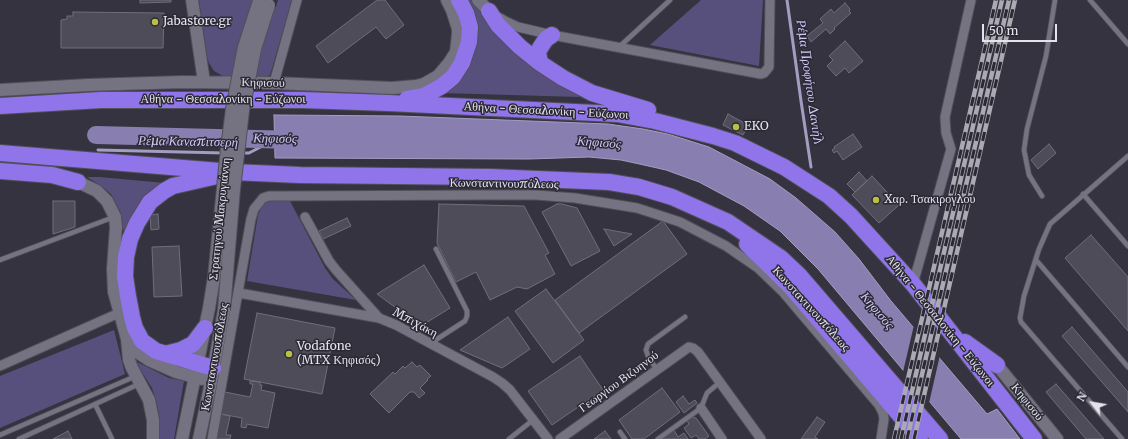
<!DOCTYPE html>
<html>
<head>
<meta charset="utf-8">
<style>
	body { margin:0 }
	#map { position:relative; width:1128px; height:439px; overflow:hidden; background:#35333f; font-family:Merriweather,serif }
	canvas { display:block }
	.north { position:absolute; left:1072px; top:383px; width:40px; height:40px; -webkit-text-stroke:3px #2b2935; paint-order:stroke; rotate:301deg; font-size:11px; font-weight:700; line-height:16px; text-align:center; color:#e4e3ea }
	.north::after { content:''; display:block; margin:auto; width:14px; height:18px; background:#e4e3ea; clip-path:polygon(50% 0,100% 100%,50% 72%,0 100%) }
	.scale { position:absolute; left:982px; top:24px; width:75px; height:18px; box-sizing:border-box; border:2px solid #e4e3ea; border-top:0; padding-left:5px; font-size:12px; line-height:14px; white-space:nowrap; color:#e4e3ea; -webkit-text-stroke:3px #2b2935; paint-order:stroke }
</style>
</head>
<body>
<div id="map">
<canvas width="1128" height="439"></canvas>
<div class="north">N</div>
<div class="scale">50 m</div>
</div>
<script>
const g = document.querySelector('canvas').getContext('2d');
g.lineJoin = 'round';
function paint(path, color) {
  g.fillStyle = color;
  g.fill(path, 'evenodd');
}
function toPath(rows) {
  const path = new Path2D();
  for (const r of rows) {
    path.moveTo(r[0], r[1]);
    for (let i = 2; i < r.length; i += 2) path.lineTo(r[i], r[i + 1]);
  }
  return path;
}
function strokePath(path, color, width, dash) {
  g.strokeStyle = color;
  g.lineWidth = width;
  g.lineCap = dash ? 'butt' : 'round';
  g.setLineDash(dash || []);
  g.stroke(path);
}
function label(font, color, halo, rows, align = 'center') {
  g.font = font + ' Merriweather,serif';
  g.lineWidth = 3;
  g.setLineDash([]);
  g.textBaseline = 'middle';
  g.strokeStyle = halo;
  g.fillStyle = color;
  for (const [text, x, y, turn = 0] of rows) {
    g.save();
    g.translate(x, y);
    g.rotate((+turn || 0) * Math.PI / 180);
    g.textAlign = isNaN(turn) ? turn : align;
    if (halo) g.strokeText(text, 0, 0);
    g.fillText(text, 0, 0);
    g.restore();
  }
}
const green = toPath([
	[199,0,256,0,276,7,278,0,292,0,270,75,262,79,223,76,214,71,209,63,207,57],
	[466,0,471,0,580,94,579,97,442,93],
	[701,0,763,0,759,66,650,45],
	[87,177,99,177,165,183,124,233,120,211,111,194,104,188],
	[273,199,289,199,325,268,333,279,356,300,247,281,258,215,261,207,266,202],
	[114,330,125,374,0,428,0,376],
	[137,362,169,378,184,381,174,439,160,439,159,414,156,400,152,388,140,369]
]);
const water = toPath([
	[274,115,400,116,608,124,643,129,668,134,709,147,770,179,796,198,835,232,859,259,891,301,987,414,997,409,1020,439,961,439,818,269,780,231,744,206,699,182,666,170,644,165,621,160,589,157,529,159,275,158,274,115]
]);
const pier = toPath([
	[914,325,940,355,929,403,903,372]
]);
const stream = toPath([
	[787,0,801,101,811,167],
	[98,150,224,153],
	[242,153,249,153,274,140]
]);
const river = toPath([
	[96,135,297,140]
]);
const building = toPath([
	[140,0,171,0,171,2,140,3,140,0],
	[377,0,385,0,404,25,386,39,376,27,328,63,316,46,377,0],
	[845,3,850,9,849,11,851,13,834,28,835,29,830,34,826,29,811,42,807,36,823,23,820,19,831,9,834,13,845,3],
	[73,12,164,13,163,48,61,48,61,20,67,19,67,16,73,16,73,12],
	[845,41,863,61,849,73,845,68,836,76,827,66,833,60,829,56,845,41],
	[728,114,748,125,743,135,723,125,728,114],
	[853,134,862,147,843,160,837,151,834,153,832,150,835,148,834,147,853,134],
	[1049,144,1056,153,1038,169,1031,160,1049,144],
	[859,172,867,181,855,192,847,184,859,172],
	[872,176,899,205,879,223,852,195,872,176],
	[53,201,75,201,75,227,53,234,53,201],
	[439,204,524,206,549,253,545,255,555,274,527,289,517,287,490,300,476,272,456,282,437,243,439,204],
	[557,204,562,204,577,208,600,251,571,266,542,212,557,204],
	[158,214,159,229,151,230,150,215,158,214],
	[347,218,351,226,323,239,319,231,347,218],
	[663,221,687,254,579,333,555,300,663,221],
	[604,229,632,234,614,246,604,229],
	[1091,235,1128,277,1128,331,1065,258,1091,235],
	[179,246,182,296,154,297,152,247,179,246],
	[424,265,450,308,421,326,377,294,424,265],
	[546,289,584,340,553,363,515,311,546,289],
	[257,313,335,328,322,394,244,379,257,313],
	[508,317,530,349,502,368,460,350,508,317],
	[1072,327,1128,392,1128,412,1062,336,1072,327],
	[580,356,603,390,552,425,528,391,580,356],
	[412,362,417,367,420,365,431,376,427,379,428,380,420,388,425,393,419,398,414,392,410,392,389,413,370,394,393,372,395,374,403,366,405,368,412,362],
	[250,381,260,382,260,385,262,385,261,390,275,393,268,428,247,424,246,428,241,427,242,418,221,414,225,392,250,397,253,384,250,384,250,381],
	[1056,384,1104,439,1086,439,1046,392,1056,384],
	[662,388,680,412,644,439,632,439,619,420,662,388],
	[683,396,689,404,695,400,697,403,684,413,676,402,683,396],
	[221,414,230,416,226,435,231,435,230,439,216,439,221,414],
	[692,417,696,418,709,436,705,439,699,439,696,435,691,438,684,428,689,424,687,421,692,417],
	[817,417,825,422,815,437,818,439,801,439,817,417],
	[674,430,678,437,684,433,688,439,662,439,674,430],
	[68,431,72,439,53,439,68,431],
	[605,431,611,439,594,439,605,431]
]);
const lane = toPath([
	[1090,0,1128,44],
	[618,48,670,0],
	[1083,194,1128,246],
	[1042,196,1029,175,1024,150,1027,129,1046,56,1055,0],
	[0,260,114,217],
	[1036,260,1128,367],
	[431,343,465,321,467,316,467,311,436,249],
	[657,370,648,356,646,350,648,344,685,317],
	[95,404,112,439],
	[620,432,625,439],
	[0,435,136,376],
	[19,439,139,384],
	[509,439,533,420],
	[658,439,701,408,707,393,720,382],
	[1122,439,1021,322,1020,318,1024,296,1039,249,1050,224,1128,156]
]);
const street = toPath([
	[498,17,505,21,518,27,552,35,761,74,764,73,769,67,770,0],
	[274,83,297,0],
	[305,217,329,261,336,270,379,318],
	[913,284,951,149,946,133,945,117,971,0],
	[239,293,379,318,396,325,493,377,502,383,510,390,548,439],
	[0,366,119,313],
	[701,408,722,439],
	[212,439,251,219,254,209,263,198,269,196,281,196,485,195,536,195,575,198,637,208,680,222,726,246,758,268,783,292,879,405,883,413,884,419,881,439],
	[560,439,689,347,693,348,698,352,761,439]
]);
const secondary = toPath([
	[192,0,204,82],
	[478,0,489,11],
	[0,90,88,85,182,82,274,83,392,88,416,86,424,84,438,76,449,63,456,52,458,34,458,29,452,10,447,0],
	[70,181,78,182,97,191,107,201,115,217,116,227,113,269,114,292,127,339,129,360,132,368,149,400,153,420,153,439],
	[127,339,134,350,149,360,176,372,202,379],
	[997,365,1057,439],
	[182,439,209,308],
	[199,439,211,382,224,310]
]);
const highway = toPath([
	[489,11,498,25,520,47,540,63,563,78,592,93,648,110],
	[540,63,538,52,540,48,546,39,552,35],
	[407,99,424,96,442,86,453,77,462,63,469,42,470,27,466,13,459,0],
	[0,106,101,100,302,100,388,103,617,114,655,121,713,136,735,143,784,167,829,196,851,216,913,284,1034,439],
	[0,153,232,172,300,175,490,177,609,182,639,187,672,197,728,222,781,258,799,275,940,439],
	[0,171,52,175,78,182],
	[747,244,791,287,920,439],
	[965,342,997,365],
	[165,354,181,350,193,344,205,328],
	[213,368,156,351,142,341,135,328,132,317,128,296,125,276,126,257,130,239,137,223,150,202,164,191,173,186,217,176]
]);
const rail = toPath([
	[894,439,996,0],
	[901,439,1002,0],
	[907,439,1009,0],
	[914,439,1015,0]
]);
const secondaryBridge = toPath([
	[209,308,214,277,227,148,232,109,244,47,259,1],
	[224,310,234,189,243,111,255,49,269,5]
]);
const markers = [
	[155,22,4,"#bac045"],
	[736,127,4,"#bac045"],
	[876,200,4,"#bac045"],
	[289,354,4,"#bac045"]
];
const poiNames = [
	["Jabastore.gr",163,22],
	["EKO",744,127],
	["Χαρ. Τσακιρογλου",884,200],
	["Vodafone",297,347],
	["(MTX Κηφισός)",297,361]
];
const streetNames = [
	["Κηφισού",263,83,1],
	["Αθήνα - Θεσσαλονίκη - Εύζωνοι",223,100],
	["Αθήνα - Θεσσαλονίκη - Εύζωνοι",546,111,3],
	["Κωνσταντινουπόλεως",504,184,1],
	["Στρατηγού Μακρυγιάννη",220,219,-84],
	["Κωνσταντινουπόλεως",811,309,48],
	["Αθήνα - Θεσσαλονίκη - Εύζωνοι",940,321,51],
	["Μπιχάκη",415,323,28],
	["Κωνσταντινουπόλεως",215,357,-80],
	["Γεωργίου Βιζυηνού",619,382,-36],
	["Κηφισού",1027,402,51]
];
const waterNames = [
	["Ρέμα Προφήτου Δανιήλ",809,82,82],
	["Κηφισός",275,139,1],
	["Ρέμα Καναπιτσερή",188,142,1],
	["Κηφισός",599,143,5],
	["Κηφισός",877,311,50]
];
paint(green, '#58507c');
paint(water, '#887fb0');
strokePath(water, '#a49dc1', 1);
paint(pier, '#35333f');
strokePath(stream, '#a49dc1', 3);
strokePath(river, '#887fb0', 18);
paint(building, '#4e4c58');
strokePath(building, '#706e7c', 1);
strokePath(lane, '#514f59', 6);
strokePath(street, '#514f59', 11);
strokePath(secondary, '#514f59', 14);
strokePath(highway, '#514f59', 18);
strokePath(lane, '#757381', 4.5);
strokePath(street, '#757381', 9);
strokePath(secondary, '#757381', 12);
strokePath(highway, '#9074e9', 16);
strokePath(rail, '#abaab3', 4.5);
strokePath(rail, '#2b2935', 3, [9]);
strokePath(secondaryBridge, '#514f59', 14, []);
strokePath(secondaryBridge, '#757381', 12);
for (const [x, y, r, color] of markers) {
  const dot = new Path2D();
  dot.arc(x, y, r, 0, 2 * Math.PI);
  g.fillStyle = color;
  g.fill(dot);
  strokePath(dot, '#2b2935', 1.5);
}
label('12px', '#e4e3ea', '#2b2935', poiNames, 'left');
label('12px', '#e4e3ea', '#2b2935', streetNames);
label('italic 13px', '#d0c9f6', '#2b2935', waterNames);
</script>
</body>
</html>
